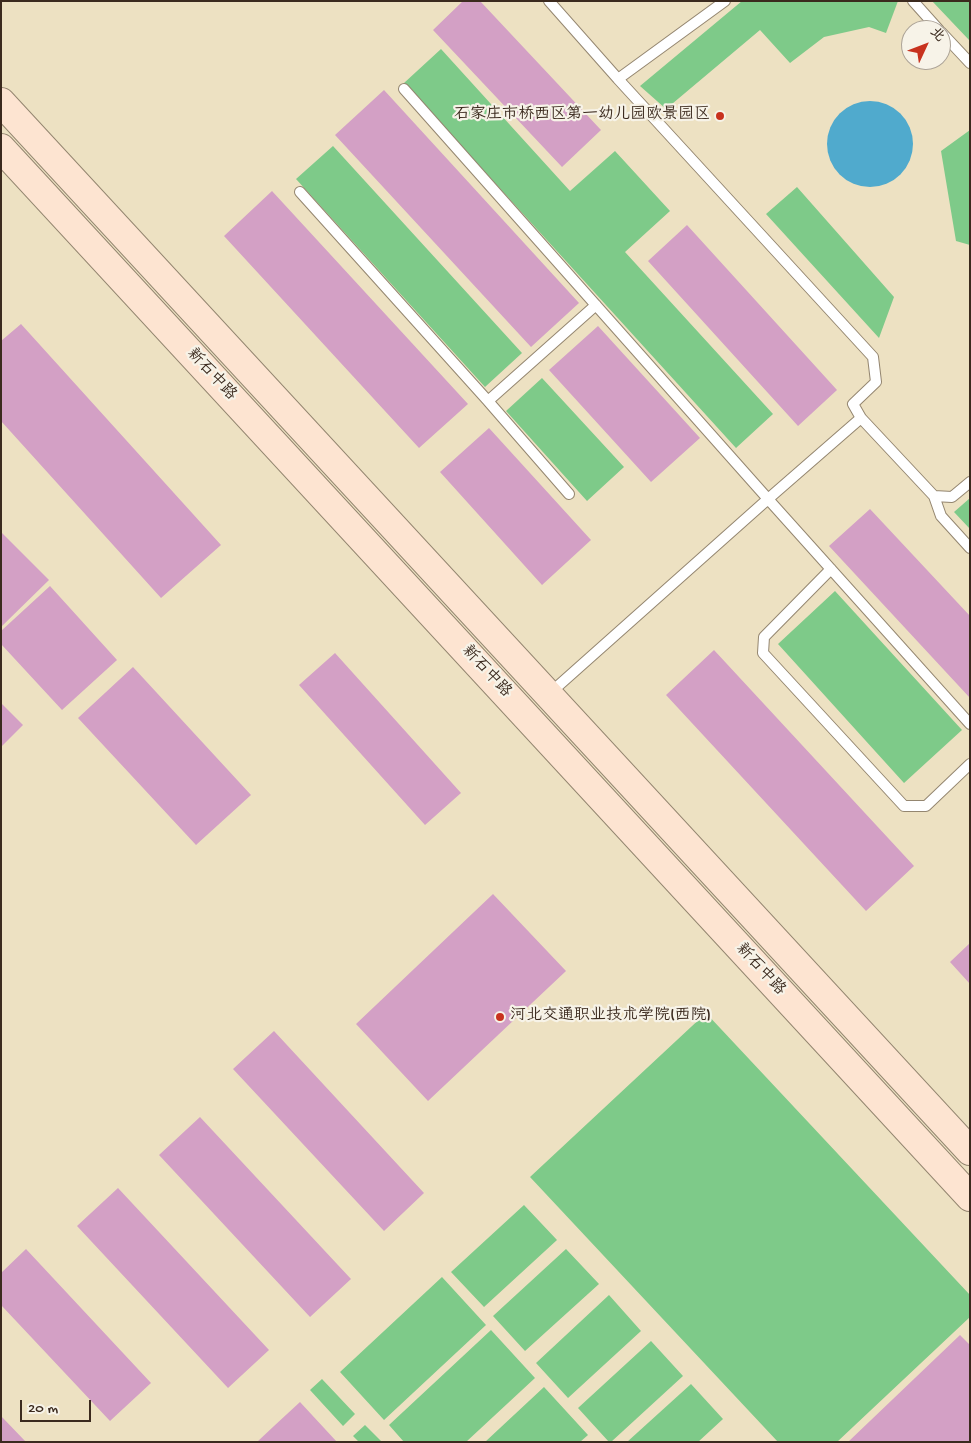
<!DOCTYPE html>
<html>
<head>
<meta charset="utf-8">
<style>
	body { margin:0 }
	#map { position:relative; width:971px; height:1443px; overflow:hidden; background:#ede1c2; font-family:"Gochi Hand","LXGW WenKai TC",sans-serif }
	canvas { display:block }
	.frame { position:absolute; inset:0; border:2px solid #3b2a1e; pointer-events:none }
	.north { position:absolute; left:901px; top:20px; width:50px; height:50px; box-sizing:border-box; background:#f7f3e8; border:1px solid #aca397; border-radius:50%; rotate:47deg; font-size:14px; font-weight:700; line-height:20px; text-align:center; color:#3b2a1e }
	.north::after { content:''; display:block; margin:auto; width:18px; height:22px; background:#c8321e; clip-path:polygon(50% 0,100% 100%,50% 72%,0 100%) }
	.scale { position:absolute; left:20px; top:1400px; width:71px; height:22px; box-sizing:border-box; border:2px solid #3b2a1e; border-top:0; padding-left:6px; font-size:15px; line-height:18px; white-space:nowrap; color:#3b2a1e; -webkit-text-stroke:4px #f7f3e8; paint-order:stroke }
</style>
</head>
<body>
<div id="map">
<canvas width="971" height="1443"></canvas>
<div class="frame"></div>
<div class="north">北</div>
<div class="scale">20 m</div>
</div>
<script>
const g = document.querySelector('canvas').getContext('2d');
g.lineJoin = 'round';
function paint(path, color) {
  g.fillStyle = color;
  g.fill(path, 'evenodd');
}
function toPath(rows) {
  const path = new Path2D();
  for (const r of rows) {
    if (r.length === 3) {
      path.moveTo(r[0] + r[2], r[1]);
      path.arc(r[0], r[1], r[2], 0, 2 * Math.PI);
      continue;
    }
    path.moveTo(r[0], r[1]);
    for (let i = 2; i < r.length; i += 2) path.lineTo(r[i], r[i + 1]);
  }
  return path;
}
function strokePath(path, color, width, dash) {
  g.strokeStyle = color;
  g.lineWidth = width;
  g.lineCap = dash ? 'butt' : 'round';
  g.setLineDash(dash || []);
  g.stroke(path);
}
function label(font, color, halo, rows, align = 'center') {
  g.font = font + ' "Gochi Hand","LXGW WenKai TC",sans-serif';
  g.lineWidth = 4.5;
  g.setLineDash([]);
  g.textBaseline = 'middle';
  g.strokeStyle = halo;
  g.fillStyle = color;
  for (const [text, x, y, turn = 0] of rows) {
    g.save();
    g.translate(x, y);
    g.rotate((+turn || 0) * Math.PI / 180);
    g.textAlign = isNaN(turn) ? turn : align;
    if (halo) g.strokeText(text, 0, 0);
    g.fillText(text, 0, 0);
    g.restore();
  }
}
const green = toPath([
	[742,1,898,1,886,33,869,27,824,37,790,63,760,30,666,109,640,86],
	[932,1,970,1,970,39,969,40],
	[441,49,570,191,615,151,670,211,625,252,773,414,736,448,404,83],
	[970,130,970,245,956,241,941,151],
	[333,146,522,353,485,387,296,179],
	[797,187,894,297,879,338,766,214],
	[542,378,624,467,587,501,506,411],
	[970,498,970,529,954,512],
	[835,591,962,730,904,783,778,644],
	[706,1013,970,1295,970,1317,837,1442,778,1442,530,1177],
	[524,1205,557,1240,484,1307,451,1272],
	[566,1249,599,1284,525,1351,493,1316],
	[442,1277,486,1325,384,1420,340,1372],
	[609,1295,641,1331,568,1398,536,1363],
	[491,1330,535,1378,466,1442,404,1442,389,1425],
	[651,1341,683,1376,611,1442,609,1442,578,1408],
	[322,1379,355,1414,343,1426,310,1390],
	[691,1384,723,1419,698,1442,627,1442],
	[544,1387,588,1435,580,1442,485,1442],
	[365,1425,382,1442,359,1442,353,1436]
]);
const water = toPath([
	[870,144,43]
]);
const building = toPath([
	[463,1,480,1,601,130,562,167,433,30],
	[384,90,579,303,531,347,335,135],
	[272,191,468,404,419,448,224,236],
	[687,225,837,390,798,426,648,261],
	[21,324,221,545,161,598,1,421,1,341],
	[598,326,700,438,651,482,549,370],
	[489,428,591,540,542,585,440,472],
	[870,509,970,616,970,698,829,546],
	[1,532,49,580,1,627],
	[50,586,117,660,62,710,1,644,1,631],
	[714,650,914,866,866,911,666,695],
	[335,653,461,793,425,825,299,685],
	[133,667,251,795,196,845,78,718],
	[1,703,23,725,1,747],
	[493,894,566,971,428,1101,356,1024],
	[970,943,970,984,950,962],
	[274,1031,424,1193,384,1231,233,1069],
	[200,1117,351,1279,310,1317,159,1155],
	[118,1188,269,1350,228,1388,77,1226],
	[26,1249,151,1383,110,1421,1,1305,1,1273],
	[960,1335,970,1345,970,1440,968,1442,848,1442],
	[300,1402,337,1442,257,1442,274,1426],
	[1,1416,26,1442,1,1442]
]);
const service = toPath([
	[549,1,618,79],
	[725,1,618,79,873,357,876,382,853,404,861,418,934,496,952,497,970,482],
	[913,1,939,30],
	[941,32,970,63],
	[404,89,768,499,861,418],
	[300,192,488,401],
	[569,494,488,401,596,305],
	[934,496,941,516,970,548],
	[831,569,764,637,763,653,904,806,926,806,970,764],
	[549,694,768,499,970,724]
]);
const secondary = toPath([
	[1,102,970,1151],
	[1,148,970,1197]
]);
const markers = [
	[720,116,5,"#c8321e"],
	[500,1017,5,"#c8321e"]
];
const poiNames = [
	["石家庄市桥西区第一幼儿园欧景园区",710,116],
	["河北交通职业技术学院(西院)",510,1017,"left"]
];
const streetNames = [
	["新石中路",211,375,47],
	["新石中路",486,672,47],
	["新石中路",760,970,47]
];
paint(green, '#7eca89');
paint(water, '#50aacd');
paint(building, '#d3a0c5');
strokePath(service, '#948670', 12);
strokePath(secondary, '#948670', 30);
strokePath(service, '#fff', 10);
strokePath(secondary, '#fde4d1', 28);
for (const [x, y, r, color] of markers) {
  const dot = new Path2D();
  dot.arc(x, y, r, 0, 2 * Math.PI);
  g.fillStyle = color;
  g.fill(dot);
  strokePath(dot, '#f7f3e8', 2);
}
label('16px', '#3b2a1e', '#f7f3e8', poiNames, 'right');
label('16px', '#3b2a1e', '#f7f3e8', streetNames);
</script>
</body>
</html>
